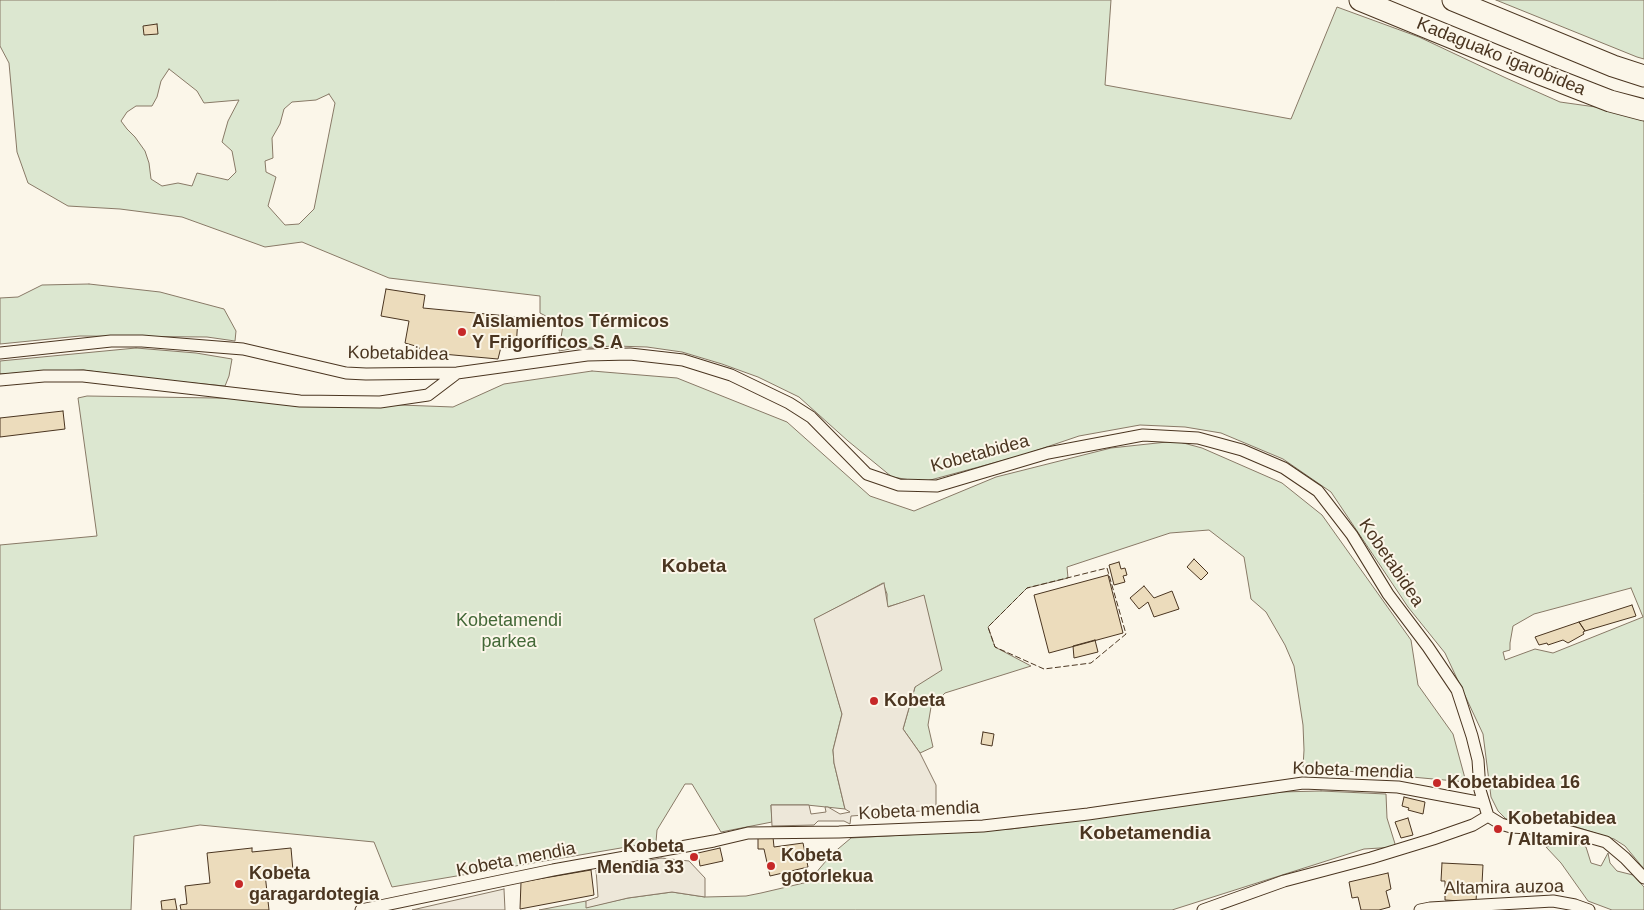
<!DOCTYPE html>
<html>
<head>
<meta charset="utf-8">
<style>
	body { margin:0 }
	canvas { display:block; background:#fbf6e9 }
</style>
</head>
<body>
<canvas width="1644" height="910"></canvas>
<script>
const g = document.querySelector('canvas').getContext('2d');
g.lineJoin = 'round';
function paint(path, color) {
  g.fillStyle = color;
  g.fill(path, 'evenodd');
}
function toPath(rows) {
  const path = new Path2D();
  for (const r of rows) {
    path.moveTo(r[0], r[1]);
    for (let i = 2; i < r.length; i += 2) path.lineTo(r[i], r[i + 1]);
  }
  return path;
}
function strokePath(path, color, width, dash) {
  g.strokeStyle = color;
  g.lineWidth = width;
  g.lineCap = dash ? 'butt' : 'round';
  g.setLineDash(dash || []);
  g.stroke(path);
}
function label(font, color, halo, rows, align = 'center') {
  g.font = font + ' Helvetica,sans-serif';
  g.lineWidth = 4;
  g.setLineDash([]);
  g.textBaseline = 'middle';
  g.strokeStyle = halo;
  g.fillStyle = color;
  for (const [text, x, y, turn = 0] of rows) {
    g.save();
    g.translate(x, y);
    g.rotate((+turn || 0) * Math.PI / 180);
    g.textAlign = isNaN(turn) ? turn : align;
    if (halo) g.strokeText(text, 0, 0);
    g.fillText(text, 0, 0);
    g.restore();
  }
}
const green = toPath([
	[0,0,1111,0,1105,85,1291,119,1337,7,1419,37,1506,78,1560,102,1610,109,1644,118,1644,869,1625,846,1614,839,1570,825,1540,820,1506,819,1498,811,1491,797,1483,734,1445,653,1408,607,1331,492,1283,459,1221,433,1185,427,1140,425,1079,436,1023,455,923,482,892,477,848,441,799,397,758,377,722,364,682,352,647,347,615,346,576,348,559,351,563,325,540,313,540,296,389,278,302,242,265,247,182,217,120,209,68,206,28,183,17,152,9,63,0,46,0,0],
	[169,69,197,91,204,103,239,100,228,121,222,142,232,151,236,172,228,180,197,173,192,186,178,183,162,186,151,179,149,163,145,151,135,137,127,129,121,121,127,112,136,106,152,106,157,97,161,81,169,69],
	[329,94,335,103,314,209,299,224,285,225,268,206,276,177,266,172,265,161,273,158,272,138,280,124,284,109,292,102,316,100,329,94],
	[1631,588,1643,617,1553,653,1535,649,1505,660,1503,652,1510,650,1510,643,1513,626,1534,614,1631,588],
	[1496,0,1644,0,1644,59,1637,57,1496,0],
	[89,284,160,292,224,309,236,331,235,341,207,337,80,336,0,344,0,298,18,297,42,285,89,284],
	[136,348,196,353,232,359,229,376,225,386,140,378,83,370,0,374,0,361,136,348],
	[592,371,677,378,787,422,870,496,914,511,996,477,1111,448,1176,441,1202,448,1282,483,1322,515,1411,640,1418,685,1453,734,1466,782,1303,767,1304,750,1303,725,1294,666,1285,645,1266,612,1251,599,1244,557,1209,530,1170,533,1067,567,1068,578,1027,588,988,627,995,647,1031,666,945,693,931,707,928,725,933,747,920,753,903,729,915,687,924,596,887,607,887,594,883,583,815,619,842,714,833,750,834,763,845,809,807,805,771,805,772,822,721,832,692,784,685,784,657,830,656,842,392,887,374,842,200,825,134,836,131,910,0,910,0,545,97,536,78,398,87,396,216,398,453,407,504,384,592,371],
	[1321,791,1386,794,1387,818,1396,847,1364,849,1172,910,539,910,586,901,587,907,628,898,672,892,705,897,746,896,761,893,808,882,832,854,851,838,1011,829,1280,792,1321,791],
	[1571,842,1586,847,1591,863,1601,866,1608,853,1610,863,1617,871,1633,875,1644,887,1644,910,1612,910,1588,901,1561,863,1546,847,1571,842]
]);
const parking = toPath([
	[884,583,888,607,924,595,942,670,915,687,903,729,920,753,936,785,936,810,851,816,850,824,844,821,818,821,814,825,772,826,771,805,809,805,811,814,826,812,825,807,828,807,840,814,850,812,845,809,834,763,833,750,842,714,814,619,884,583],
	[661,858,689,861,705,878,705,897,672,892,628,898,586,908,586,901,598,897,596,870,661,858],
	[504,889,505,910,412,910,504,889]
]);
const building = toPath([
	[157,24,158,34,144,35,143,26,157,24],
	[386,289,425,295,423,308,518,317,516,349,501,347,498,359,420,352,419,347,405,343,409,321,381,316,386,289],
	[63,411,65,429,0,437,0,418,63,411],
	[1194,559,1208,573,1201,580,1187,567,1194,559],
	[1119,562,1121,569,1125,568,1127,575,1123,576,1125,582,1114,585,1109,565,1119,562],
	[1108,575,1123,633,1049,653,1034,595,1108,575],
	[1144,586,1154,598,1172,591,1179,609,1154,617,1148,602,1139,609,1130,598,1144,586],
	[1632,605,1636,616,1585,631,1579,622,1632,605],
	[1579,622,1585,631,1583,632,1584,634,1568,643,1563,640,1548,645,1547,643,1539,645,1535,637,1579,622],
	[1095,640,1098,652,1074,658,1073,646,1095,640],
	[983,732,994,734,992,746,981,744,983,732],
	[1404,797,1425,802,1423,814,1408,810,1409,808,1402,806,1404,797],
	[1408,818,1413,835,1401,838,1395,822,1408,818],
	[758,837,773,837,774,847,803,843,808,867,770,876,764,849,758,849,758,837],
	[252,848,252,852,291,848,293,871,265,874,269,910,181,910,180,905,187,904,185,886,210,883,207,853,252,848],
	[720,848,723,861,700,866,698,853,720,848],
	[1442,863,1483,865,1482,884,1477,884,1476,902,1445,900,1445,881,1441,881,1442,863],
	[591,870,594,895,520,909,521,882,591,870],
	[1388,873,1391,889,1386,891,1390,907,1379,910,1361,910,1358,897,1352,898,1349,882,1388,873],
	[175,899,177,910,162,910,161,901,175,899]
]);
const minor = toPath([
	[0,353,111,341,142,341,243,349,346,373,366,374,457,373,587,355,630,354,683,360,731,375,789,403,811,417,867,474,899,485,937,486,1048,453,1143,435,1198,438,1242,450,1284,468,1318,491,1352,535,1388,594,1428,647,1457,690,1472,736,1478,760,1480,790,1488,816],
	[0,380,44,376,83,376,300,401,380,402,428,395,457,373],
	[1488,816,1501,824,1511,827,1564,830,1606,842,1625,858,1644,878],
	[361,910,553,870,714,841,748,833,839,832,983,826,1088,814,1303,783,1398,787,1483,803],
	[1203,910,1284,881,1371,858,1433,839,1473,825,1488,816],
	[1420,910,1430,908,1553,901,1575,905,1589,910]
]);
const motorway = toPath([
	[1360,0,1538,73,1610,101,1644,110],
	[1453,0,1613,66,1644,76]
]);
const fence = toPath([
	[1107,568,1126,634,1091,663,1044,669,995,647,988,627,1027,588,1107,568]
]);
const markers = [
	[462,332,5,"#c62828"],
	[874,701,5,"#c62828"],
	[1437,783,5,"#c62828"],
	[1498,829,5,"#c62828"],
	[694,857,5,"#c62828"],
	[771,866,5,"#c62828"],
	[239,884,5,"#c62828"]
];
const streetNames = [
	["Kadaguako igarobidea",1501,57,22],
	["Kobetabidea",398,354,1],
	["Kobetabidea",980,454,-15],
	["Kobetabidea",1391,563,56],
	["Kobeta mendia",1353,771,2],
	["Kobeta mendia",919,811,-3],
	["Kobeta mendia",516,860,-11],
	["Altamira auzoa",1504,888,-1]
];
const poiNames = [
	["Aislamientos Térmicos",472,322],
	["Y Frigoríficos S A",472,343],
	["Kobeta",884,701],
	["Kobetabidea 16",1447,783],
	["Kobetabidea",1508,819],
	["/ Altamira",1508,840],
	["Kobeta",684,847,"right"],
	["Mendia 33",684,868,"right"],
	["Kobeta",781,856],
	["gotorlekua",781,877],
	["Kobeta",249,874],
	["garagardotegia",249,895]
];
const parkNames = [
	["Kobetamendi",509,621],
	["parkea",509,642]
];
const neighbourhoodNames = [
	["Kobeta",694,567],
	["Kobetamendia",1145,834]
];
paint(green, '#dce7d0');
strokePath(green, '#887966', 1);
paint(parking, '#ede7d9');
strokePath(parking, '#887966', 1);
paint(building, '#ecdcbc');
strokePath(building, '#4a3520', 1);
strokePath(minor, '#4a3520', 13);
strokePath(motorway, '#4a3520', 23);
strokePath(minor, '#fbf6e9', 11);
strokePath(motorway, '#fbf6e9', 21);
strokePath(fence, '#4a3520', 1, [6, 2.5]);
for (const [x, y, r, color] of markers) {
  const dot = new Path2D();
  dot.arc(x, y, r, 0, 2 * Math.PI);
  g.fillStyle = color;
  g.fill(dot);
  strokePath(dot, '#fbf6e9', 2);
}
label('18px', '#4a3520', '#fbf6e9', streetNames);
label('bold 18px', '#4a3520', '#fbf6e9', poiNames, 'left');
label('18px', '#436837', '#fbf6e9', parkNames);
label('bold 19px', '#4a3520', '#fbf6e9', neighbourhoodNames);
</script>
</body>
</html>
